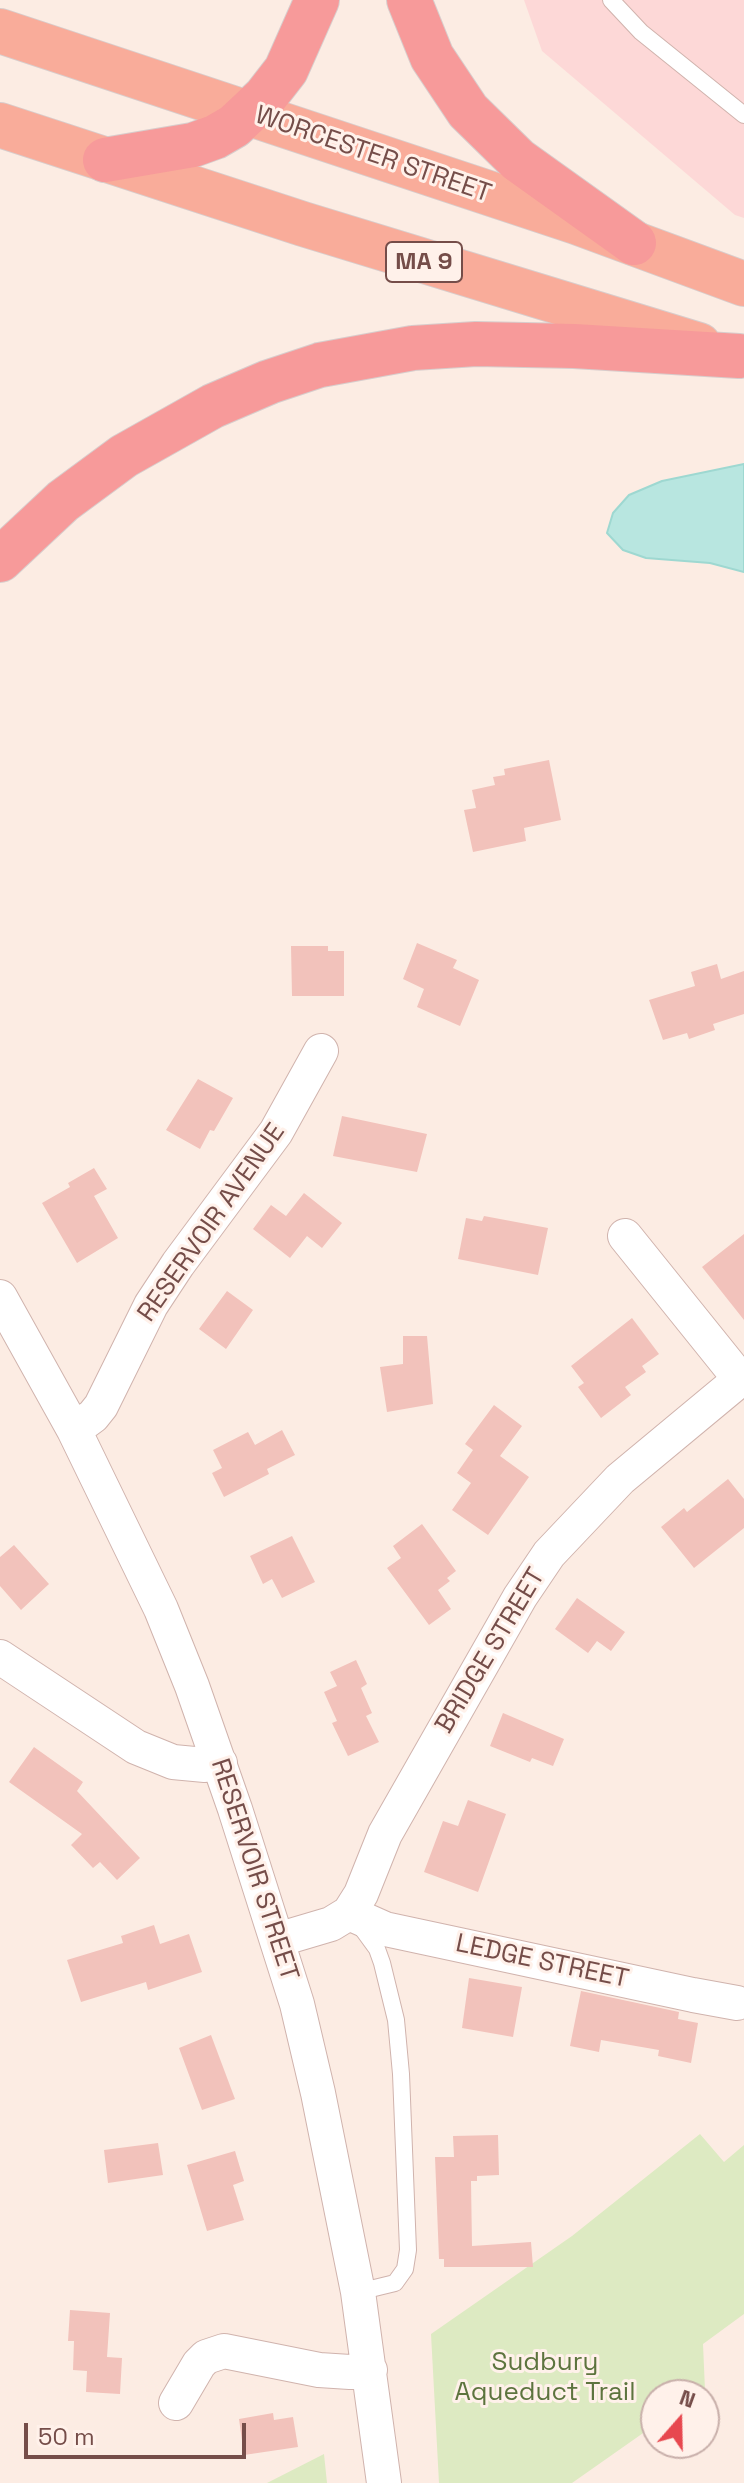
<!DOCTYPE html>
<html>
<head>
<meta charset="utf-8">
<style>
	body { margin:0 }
	#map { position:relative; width:744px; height:2483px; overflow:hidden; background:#fcece3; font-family:"Space Grotesk",sans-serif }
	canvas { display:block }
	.north { position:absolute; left:640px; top:2379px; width:80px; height:80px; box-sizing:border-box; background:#fff1ea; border:2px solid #c8afaa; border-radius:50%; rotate:20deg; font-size:22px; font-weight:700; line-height:32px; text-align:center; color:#754d49 }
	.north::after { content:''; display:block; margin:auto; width:28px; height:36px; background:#e7484f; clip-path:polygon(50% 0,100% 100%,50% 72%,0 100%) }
	.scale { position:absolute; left:24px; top:2423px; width:222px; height:36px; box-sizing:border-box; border:4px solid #754d49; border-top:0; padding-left:10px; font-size:24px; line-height:28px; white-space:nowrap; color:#754d49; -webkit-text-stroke:6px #fff1ea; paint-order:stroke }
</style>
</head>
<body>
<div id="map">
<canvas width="744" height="2483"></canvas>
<div class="north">N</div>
<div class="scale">50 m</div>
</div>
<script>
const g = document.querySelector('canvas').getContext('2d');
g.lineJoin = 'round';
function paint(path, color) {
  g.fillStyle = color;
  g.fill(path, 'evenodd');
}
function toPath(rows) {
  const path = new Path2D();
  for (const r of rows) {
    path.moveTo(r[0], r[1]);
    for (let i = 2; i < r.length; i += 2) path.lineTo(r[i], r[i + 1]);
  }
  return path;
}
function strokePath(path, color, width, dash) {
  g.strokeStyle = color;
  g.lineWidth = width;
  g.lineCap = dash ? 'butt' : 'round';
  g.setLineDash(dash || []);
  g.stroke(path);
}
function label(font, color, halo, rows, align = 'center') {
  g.font = font + ' "Space Grotesk",sans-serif';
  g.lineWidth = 6;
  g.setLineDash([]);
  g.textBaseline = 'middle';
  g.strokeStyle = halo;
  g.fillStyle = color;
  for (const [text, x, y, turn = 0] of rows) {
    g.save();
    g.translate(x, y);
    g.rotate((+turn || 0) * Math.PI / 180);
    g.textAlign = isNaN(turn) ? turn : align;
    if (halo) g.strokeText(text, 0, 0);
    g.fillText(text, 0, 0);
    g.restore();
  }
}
const commercial = toPath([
	[524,0,744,0,744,218,735,215,542,51]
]);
const green = toPath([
	[700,2134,724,2162,744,2145,744,2314,703,2344,705,2390,698,2395,656,2395,656,2424,572,2483,439,2483,431,2334,572,2236],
	[324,2454,327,2483,267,2483]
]);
const water = toPath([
	[744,464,744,572,710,563,646,558,623,550,607,533,613,513,629,495,662,481,744,464]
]);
const building = toPath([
	[549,760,561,820,524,828,526,841,473,852,464,810,476,808,472,790,495,785,493,777,505,775,504,769],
	[417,943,457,960,453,968,479,980,460,1026,417,1007,424,989,403,979],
	[291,946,328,946,328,951,344,951,344,996,292,996],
	[717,964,721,979,744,971,744,1014,713,1024,715,1030,689,1039,687,1033,663,1040,649,1000,695,986,691,972],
	[198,1079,233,1098,214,1131,210,1130,200,1149,166,1130],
	[342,1116,427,1134,417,1172,333,1156],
	[94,1168,107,1189,94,1196,118,1238,77,1263,42,1203,70,1187,68,1183],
	[304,1193,342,1223,322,1248,307,1236,290,1258,253,1229,271,1205,286,1216],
	[484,1216,548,1228,538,1275,458,1259,466,1218,482,1221],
	[744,1234,744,1320,702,1267],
	[227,1291,253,1310,226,1349,199,1329],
	[632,1318,659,1354,642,1366,646,1372,625,1387,631,1395,601,1418,578,1387,584,1383,571,1366],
	[403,1336,427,1336,433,1404,387,1412,380,1367,403,1364],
	[494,1405,522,1426,500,1456,529,1477,488,1535,452,1510,471,1483,457,1473,473,1450,465,1444],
	[282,1430,295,1455,267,1469,269,1474,224,1497,212,1473,222,1468,213,1450,248,1432,255,1445],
	[728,1479,744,1499,744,1528,694,1568,661,1527,684,1508,687,1512],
	[422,1524,456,1571,447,1578,450,1581,438,1590,451,1609,429,1625,387,1568,401,1558,393,1546],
	[292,1536,315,1582,282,1598,272,1579,263,1584,250,1556],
	[14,1545,49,1584,21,1610,0,1586,0,1557],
	[577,1598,625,1632,611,1651,597,1641,588,1653,555,1629],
	[356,1660,367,1684,361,1688,372,1713,366,1716,379,1742,348,1756,332,1723,337,1721,324,1692,337,1686,330,1672],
	[503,1713,564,1739,553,1766,532,1758,530,1762,490,1746],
	[34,1747,83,1782,77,1791,140,1858,117,1880,100,1862,93,1868,71,1845,82,1834,9,1782],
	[468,1800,506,1814,478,1892,424,1872,443,1821,458,1826],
	[154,1925,160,1944,189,1934,202,1972,148,1990,146,1982,81,2002,67,1960,123,1943,121,1936],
	[469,1978,522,1987,513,2037,462,2028],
	[581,1991,679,2012,678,2019,698,2023,691,2063,658,2056,659,2050,601,2040,599,2052,570,2046],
	[211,2035,235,2099,202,2110,179,2048],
	[498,2135,499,2175,477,2176,477,2181,471,2181,472,2246,531,2242,533,2267,444,2267,444,2259,439,2259,435,2157,454,2157,453,2136],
	[158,2143,163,2175,108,2183,104,2150],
	[235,2151,244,2181,233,2185,244,2220,207,2231,187,2165],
	[70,2310,110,2313,107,2357,122,2358,120,2394,86,2392,87,2371,73,2370,74,2341,68,2341],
	[273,2413,274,2420,293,2417,298,2447,244,2455,239,2419]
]);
const service = toPath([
	[611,0,641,32,744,115],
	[358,2292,395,2283,405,2269,408,2250,401,2074,396,2020,382,1963,377,1949,361,1927]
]);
const minor = toPath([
	[625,1236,740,1379],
	[0,1297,74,1430,161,1609,192,1686,235,1809,297,2004,318,2093,358,2292,384,2483],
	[74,1430,93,1416,101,1406,151,1305,178,1264,276,1132,321,1051],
	[0,1657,136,1747,173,1762,205,1765,220,1763],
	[349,1913,385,1929,693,1995,737,2003],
	[277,1940,331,1924,349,1913,361,1894,385,1834,520,1597,549,1554,620,1479,744,1376],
	[176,2403,199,2364,206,2357,224,2351,319,2370,350,2372,370,2370]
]);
const trunk = toPath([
	[0,31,576,222,744,284],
	[0,125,303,224,699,345]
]);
const motorway = toPath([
	[409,0,432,57,468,111,518,160,634,243],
	[105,160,193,145,215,137,234,126,265,97,286,70,317,0],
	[0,560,63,501,124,456,213,406,269,382,320,365,413,348,476,344,574,346,739,356]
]);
const shields = [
	[424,262,76]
];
const shieldNames = [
	["MA 9",424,262]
];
const streetNames = [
	["WORCESTER STREET",373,155,19],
	["RESERVOIR AVENUE",212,1223,-55],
	["BRIDGE STREET",491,1651,-59],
	["RESERVOIR STREET",254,1870,72],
	["LEDGE STREET",542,1962,12]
];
const parkNames = [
	["Sudbury",545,2363],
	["Aqueduct Trail",545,2393]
];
paint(commercial, '#fdd8d7');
paint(green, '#ddeac2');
paint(water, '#b8e6e0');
strokePath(water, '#9ed8d1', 2);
paint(building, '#f2c2bb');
strokePath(service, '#d0b3ad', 18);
strokePath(minor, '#d0b3ad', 36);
strokePath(trunk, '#d8cdcc', 46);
strokePath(motorway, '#d8cdcc', 46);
strokePath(service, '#fff', 16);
strokePath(minor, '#fff', 34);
strokePath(trunk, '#f9ac9a', 44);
strokePath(motorway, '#f79a9a', 44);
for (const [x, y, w] of shields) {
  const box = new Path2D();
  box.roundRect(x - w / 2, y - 20, w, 40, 6);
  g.fillStyle = '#fff1ea';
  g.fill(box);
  strokePath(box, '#754d49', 2);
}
label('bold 24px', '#754d49', null, shieldNames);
label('26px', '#754d49', '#fff1ea', streetNames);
label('26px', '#5d743e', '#fff1ea', parkNames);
</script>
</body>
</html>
